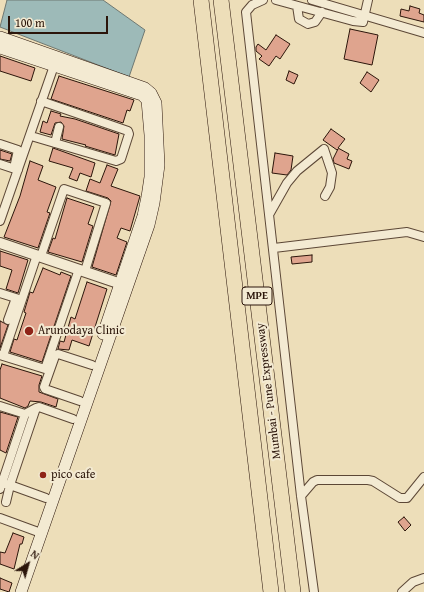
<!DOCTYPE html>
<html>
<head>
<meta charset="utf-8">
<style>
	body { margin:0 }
	#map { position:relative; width:424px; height:592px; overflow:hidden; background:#eddeb9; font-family:"Gentium Book Plus",serif }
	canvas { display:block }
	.north { position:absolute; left:8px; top:544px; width:40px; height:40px; -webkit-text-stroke:3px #f3ead2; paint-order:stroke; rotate:37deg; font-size:11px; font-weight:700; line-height:16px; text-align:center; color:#2b150a }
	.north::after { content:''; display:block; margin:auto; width:14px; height:18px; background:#2b150a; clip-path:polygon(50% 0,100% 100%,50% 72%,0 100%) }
	.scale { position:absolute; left:8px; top:16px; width:100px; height:18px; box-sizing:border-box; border:2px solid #2b150a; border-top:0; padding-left:5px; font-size:12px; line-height:14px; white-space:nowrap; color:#2b150a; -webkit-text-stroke:3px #f3ead2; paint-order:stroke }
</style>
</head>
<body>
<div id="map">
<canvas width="424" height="592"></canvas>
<div class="north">N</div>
<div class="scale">100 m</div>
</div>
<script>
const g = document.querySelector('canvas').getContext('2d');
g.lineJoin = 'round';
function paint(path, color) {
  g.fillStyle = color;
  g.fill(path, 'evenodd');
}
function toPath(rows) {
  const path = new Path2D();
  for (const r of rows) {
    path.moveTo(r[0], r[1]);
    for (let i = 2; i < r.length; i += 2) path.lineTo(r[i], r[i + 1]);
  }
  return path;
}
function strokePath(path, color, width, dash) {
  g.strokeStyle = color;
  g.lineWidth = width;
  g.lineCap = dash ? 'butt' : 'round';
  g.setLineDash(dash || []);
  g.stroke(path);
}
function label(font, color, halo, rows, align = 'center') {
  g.font = font + ' "Gentium Book Plus",serif';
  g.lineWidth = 4;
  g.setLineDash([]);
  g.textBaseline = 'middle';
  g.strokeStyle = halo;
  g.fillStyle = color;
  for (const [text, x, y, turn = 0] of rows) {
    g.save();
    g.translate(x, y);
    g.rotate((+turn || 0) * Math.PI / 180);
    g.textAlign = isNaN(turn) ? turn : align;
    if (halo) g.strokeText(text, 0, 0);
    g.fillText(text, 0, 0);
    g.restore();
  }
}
const water = toPath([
	[7,0,103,0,145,30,129,77,0,27,7,0]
]);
const building = toPath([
	[410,6,420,9,419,13,424,15,424,22,400,16,401,9,409,11,410,6],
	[350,29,378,35,372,65,344,59,350,29],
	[276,35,290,44,280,59,276,56,269,66,259,59,262,56,256,51,256,47,258,44,266,50,276,35],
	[0,56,35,68,31,81,0,71,0,56],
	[289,71,298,75,294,84,286,80,289,71],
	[367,72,379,80,371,92,360,83,367,72],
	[59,76,134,100,130,111,127,110,123,123,51,99,59,76],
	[51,111,61,114,60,116,75,119,119,134,115,155,85,146,86,145,62,139,64,126,61,122,55,123,51,135,40,132,43,121,47,123,51,111],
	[331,129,345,139,338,148,349,154,347,159,352,161,349,169,334,163,333,159,338,149,337,150,323,140,331,129],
	[53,148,95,163,91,177,80,173,77,181,69,178,73,168,49,161,53,148],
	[0,150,12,154,10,161,0,159,0,150],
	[275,153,293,156,291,170,287,175,272,173,275,153],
	[30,161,43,166,38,180,56,187,47,212,50,213,38,248,4,237,20,196,30,161],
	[107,165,118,169,111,186,140,196,130,231,121,228,117,238,127,242,116,275,92,267,111,201,108,198,86,191,90,179,100,183,107,165],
	[67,198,94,207,88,224,93,226,82,262,48,252,53,238,55,239,67,198],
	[0,251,28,260,18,293,6,289,12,270,0,266,0,251],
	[312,255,312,262,292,264,291,257,312,255],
	[43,268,60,275,61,272,71,276,42,362,10,352,14,339,17,340,26,313,24,312,30,292,33,293,43,268],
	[87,282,107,289,89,346,72,340,69,350,58,349,60,341,64,342,71,317,75,319,87,282],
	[0,321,8,325,0,348,0,321],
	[2,364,42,376,39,385,39,392,58,399,56,407,41,402,30,401,28,406,25,408,0,398,0,370,2,364],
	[0,412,18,417,6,453,0,450,0,412],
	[404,517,411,525,405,531,398,522,404,517],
	[13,533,24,537,22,544,20,544,14,569,0,564,0,552,5,553,13,533],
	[0,578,12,583,9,592,0,589,0,578]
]);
const minor = toPath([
	[263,0,252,5,246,12,301,496,314,592],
	[276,0,353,21,363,22,368,0],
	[312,0,424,33],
	[297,6,299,19,308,24,315,22,322,12],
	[31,136,116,161,121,159,129,134,128,131,41,101],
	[55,143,59,127],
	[0,144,18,150,14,168],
	[0,164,18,170],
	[270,213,287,183,297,171,324,149,332,173,330,187,325,196],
	[0,221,56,60],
	[274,248,407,232,424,237],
	[41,256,64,189,106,203,85,271],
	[0,293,19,299],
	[8,320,16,298],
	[0,355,45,369,79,269],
	[3,356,37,255],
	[80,401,45,389,44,387,55,356,58,354,92,365],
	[0,406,25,414],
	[0,489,25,414,36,408],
	[301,496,313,482,317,480,368,480,373,481,400,498,407,498,424,477],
	[46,498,10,485,36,408,39,407,73,419],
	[6,502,10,485,6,484],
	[0,518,41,533],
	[402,592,413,582,424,578]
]);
const tertiary = toPath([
	[0,243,127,286]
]);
const secondary = toPath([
	[0,37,145,88,151,93,156,103,159,165,154,203,149,225,21,592],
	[0,48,142,95,147,100,150,135,150,177,147,197,143,216,103,334]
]);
const motorway = toPath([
	[201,0,271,592],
	[221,0,293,592]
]);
const markers = [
	[29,331,5,"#8f2418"],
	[43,475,4,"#8f2418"]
];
const shields = [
	[257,296,30]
];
const shieldNames = [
	["MPE",257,296]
];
const poiNames = [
	["Arunodaya Clinic",38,331],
	["pico cafe",51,475]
];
const streetNames = [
	["Mumbai - Pune Expressway",269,391,-97]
];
paint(water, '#9dbab8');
strokePath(water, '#6f7872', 1);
paint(building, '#dfa48e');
strokePath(building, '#2b150a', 1);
strokePath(minor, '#5c4736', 10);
strokePath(tertiary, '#5c4736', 12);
strokePath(secondary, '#2b150a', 12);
strokePath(motorway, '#2b150a', 16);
strokePath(minor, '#f3ead2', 8);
strokePath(tertiary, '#f3ead2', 10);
strokePath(secondary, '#f3ead2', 11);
strokePath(motorway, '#eddeb9', 15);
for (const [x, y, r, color] of markers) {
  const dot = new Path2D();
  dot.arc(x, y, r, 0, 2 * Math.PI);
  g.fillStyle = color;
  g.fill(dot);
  strokePath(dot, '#f3ead2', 1.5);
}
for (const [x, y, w] of shields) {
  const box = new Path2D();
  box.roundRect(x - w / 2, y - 9, w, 18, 3);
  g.fillStyle = '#f3ead2';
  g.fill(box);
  strokePath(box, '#2b150a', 1);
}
label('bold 11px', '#2b150a', null, shieldNames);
label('12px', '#2b150a', '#f3ead2', poiNames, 'left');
label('12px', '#2b150a', '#f3ead2', streetNames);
</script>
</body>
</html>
